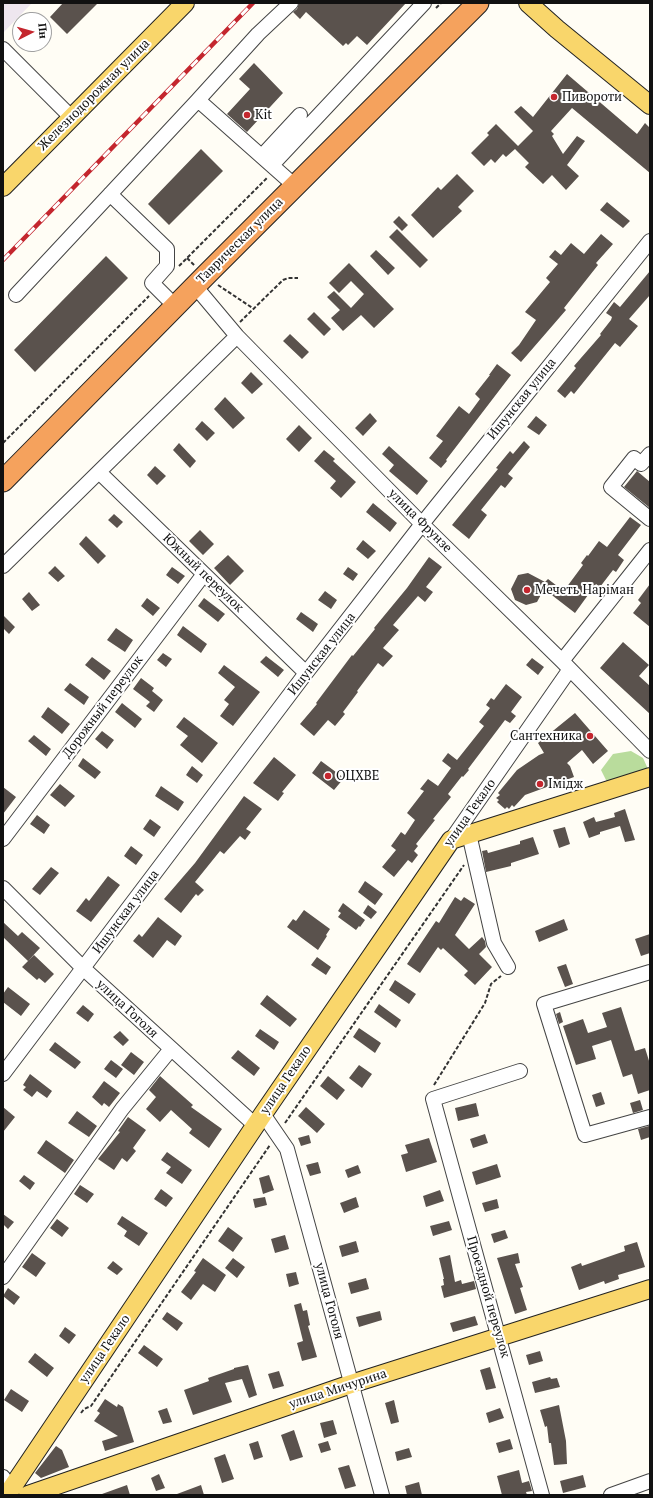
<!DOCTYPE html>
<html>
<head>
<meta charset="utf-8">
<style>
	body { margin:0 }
	#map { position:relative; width:653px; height:1498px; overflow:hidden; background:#fffdf5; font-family:"PT Serif",serif }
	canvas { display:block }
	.frame { position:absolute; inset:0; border:4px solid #111; pointer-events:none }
	.north { position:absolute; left:12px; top:12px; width:40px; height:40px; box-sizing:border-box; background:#fff; border:1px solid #a0a0a0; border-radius:50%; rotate:84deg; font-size:11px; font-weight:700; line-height:16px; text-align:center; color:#111 }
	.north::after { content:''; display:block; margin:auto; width:14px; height:18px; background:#c4262e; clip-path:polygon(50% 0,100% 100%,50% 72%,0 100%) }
</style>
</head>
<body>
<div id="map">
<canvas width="653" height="1498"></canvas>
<div class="frame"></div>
<div class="north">Пн</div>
</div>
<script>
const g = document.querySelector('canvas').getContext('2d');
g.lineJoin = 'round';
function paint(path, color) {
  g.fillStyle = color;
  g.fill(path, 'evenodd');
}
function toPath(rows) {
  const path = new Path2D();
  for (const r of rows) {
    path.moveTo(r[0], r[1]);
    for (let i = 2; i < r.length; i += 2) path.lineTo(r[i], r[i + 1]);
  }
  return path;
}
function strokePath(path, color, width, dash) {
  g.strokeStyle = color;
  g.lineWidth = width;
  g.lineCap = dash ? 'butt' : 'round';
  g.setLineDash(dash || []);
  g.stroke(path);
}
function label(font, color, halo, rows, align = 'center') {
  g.font = font + ' "PT Serif",serif';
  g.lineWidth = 4;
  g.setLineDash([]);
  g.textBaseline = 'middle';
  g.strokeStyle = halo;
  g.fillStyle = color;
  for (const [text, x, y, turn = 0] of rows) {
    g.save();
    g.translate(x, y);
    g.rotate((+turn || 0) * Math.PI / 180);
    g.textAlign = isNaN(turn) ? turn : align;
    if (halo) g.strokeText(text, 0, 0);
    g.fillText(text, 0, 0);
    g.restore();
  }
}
const industrial = toPath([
	[3,3,32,3,3,33]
]);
const forest = toPath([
	[631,751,643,758,648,769,607,782,601,770,613,754]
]);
const building = toPath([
	[63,3,98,3,67,34,50,17],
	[299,3,406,3,367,45,357,36,348,45,346,43,343,46,306,12,300,19,293,12,297,9],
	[254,63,283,93,247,132,227,114,250,89,239,79],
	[567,74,637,134,645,123,650,128,650,173,572,108,551,131,554,134,552,136,563,154,577,136,585,141,567,165,579,176,566,190,552,175,543,184,525,167,529,163,515,149,506,157,503,154,495,163,491,159,484,166,471,153,489,135,487,133,496,124,518,146,533,131,514,112,521,106,533,117],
	[201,149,223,171,169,225,148,204],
	[457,174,474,191,458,207,462,211,433,238,411,215,438,187,441,190],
	[607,202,630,221,623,228,600,210],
	[399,216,408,225,402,231,393,222],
	[397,229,428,260,420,268,389,237],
	[601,234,613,244,596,263,598,265,564,308,566,310,521,362,511,353,519,345,536,320,525,312,550,282,546,278,558,264,549,257,555,250,561,255,571,243,584,254],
	[376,250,395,268,388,275,370,256],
	[106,256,128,278,35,372,14,350],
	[349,263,394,309,374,328,361,315,343,331,331,318,340,310,327,297,334,291,351,308,364,294,351,281,339,293,329,283],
	[650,271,650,295,629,319,638,326,620,347,615,343,574,394,571,391,565,398,557,391,576,368,574,366,601,335,600,334,611,320,612,317,606,313,614,302,620,307],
	[314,312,331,329,324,336,307,319],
	[290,334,309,352,302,359,283,341],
	[497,364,511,375,446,460,447,461,441,468,429,458,443,441,436,436,459,406,469,414,480,399,475,394,490,375,489,375],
	[251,372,263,384,252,394,241,383],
	[225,397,245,418,233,429,214,409],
	[370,413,377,421,363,436,355,428],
	[536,416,547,425,539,435,527,427],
	[202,421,215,433,207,441,195,429],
	[299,425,312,438,299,452,286,439],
	[524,441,530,447,508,474,513,478,505,488,501,485,481,510,487,515,469,539,452,525,498,469,496,468,510,451,513,454],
	[179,443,196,461,190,468,173,450],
	[389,446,428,481,417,495,389,471,394,465,382,454],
	[324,450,335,459,333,461,356,482,341,498,330,488,336,481,314,461],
	[155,466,166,476,157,485,147,475],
	[637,471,650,482,650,508,624,487],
	[373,503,397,523,390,532,366,512],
	[114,514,123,522,117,528,108,520],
	[630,517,641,525,618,555,624,560,616,572,613,570,600,587,596,584,575,613,544,589,537,602,526,605,515,600,511,589,518,575,528,573,545,582,548,579,561,589,563,586,566,588,583,565,581,563,587,555,588,556,599,541,607,547],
	[200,530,214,544,203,555,189,541],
	[86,536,106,556,98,564,79,544],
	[363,540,376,551,368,559,356,549],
	[228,555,244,571,230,585,214,568],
	[429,557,442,567,426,587,433,592,425,602,418,596,393,625,399,630,383,648,393,656,383,667,378,663,357,691,358,692,343,712,345,714,335,726,328,720,314,736,300,724,317,704,316,703,352,655,353,656,375,629,374,628,407,588],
	[55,566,65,576,58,582,48,573],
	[172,567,185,576,178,584,166,575],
	[348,567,358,574,353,581,343,574],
	[650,584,650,627,633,613,641,603,638,600],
	[325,591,337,600,331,609,318,600],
	[29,592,40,605,32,611,22,599],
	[147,598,160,608,153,616,141,606],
	[204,598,225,614,218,622,198,606],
	[301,612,318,624,313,632,296,619],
	[3,615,15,627,9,634,3,628],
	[183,626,207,644,201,653,177,635],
	[116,628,133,640,125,652,107,640],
	[623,642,649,665,639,676,650,686,650,714,600,668],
	[163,653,172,659,166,667,157,660],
	[266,656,284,670,278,677,260,662],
	[92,657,111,671,104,680,85,665],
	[532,658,544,667,538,675,526,665],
	[224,665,260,692,233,726,220,716,229,704,224,700,235,687,218,673],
	[141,678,154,688,152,691,163,700,154,712,146,706,150,702,133,689],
	[70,683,89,697,84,705,64,690],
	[506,684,522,697,511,712,516,716,510,723,505,720,468,769,469,770,463,777,462,776,448,794,451,797,433,819,435,820,416,844,418,846,414,851,418,855,412,863,408,860,394,877,382,867,396,850,391,846,401,832,405,835,415,820,407,813,424,791,420,789,428,779,438,786,451,768,442,761,448,753,457,760,484,726,479,722,490,708,486,705,491,698,494,700],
	[122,703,142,719,135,728,115,712],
	[48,707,70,724,62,734,41,717],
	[575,713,608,751,593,764,582,750,567,763,570,766,574,777,525,795,514,807,512,805,509,809,507,807,505,809,497,802,499,800,496,798,500,795,498,793,517,770,539,755,544,753,538,743],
	[184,717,218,743,202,763,180,745,188,736,176,727],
	[102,731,114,740,107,749,95,739],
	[34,735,51,749,46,756,28,741],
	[274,757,296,775,282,792,284,793,278,801,253,783],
	[83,758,101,772,95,779,78,766],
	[321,761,344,778,334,790,312,773],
	[192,766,203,775,197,783,186,775],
	[60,784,75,796,65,807,50,795],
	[161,786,184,802,178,811,155,796],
	[3,787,16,797,3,814],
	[244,796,262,809,246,829,251,832,245,840,240,836,224,854,220,851,195,882,204,890,198,896,196,894,181,913,164,899,195,863],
	[625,809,635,840,625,842,620,826,600,832,600,834,589,838,583,822,594,817,596,822,615,817,614,813],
	[37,815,50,825,44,834,30,824],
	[150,819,161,827,154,837,143,829],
	[565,827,570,844,559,848,553,830],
	[533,837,539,854,511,863,511,866,486,872,482,851,487,850,488,853,520,844,520,841],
	[131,846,143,855,136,865,124,856],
	[51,867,59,873,40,895,32,889],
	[108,876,120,885,91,922,76,911,86,898,89,901],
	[365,881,383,894,375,905,358,892],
	[455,897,461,901,464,897,475,904,455,935,469,949,482,937,485,941,486,947,479,954,492,967,475,985,464,975,468,971,443,948,441,950,438,947,420,973,407,964,436,921,439,923],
	[343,903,365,920,360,927,359,926,356,930,338,917,341,913,338,911],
	[368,905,377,912,371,919,363,913],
	[304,910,330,929,326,935,327,936,318,950,287,927,293,919,296,921],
	[158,917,182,936,175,946,167,940,153,958,133,941,139,934,142,937],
	[564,919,568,930,539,942,535,931],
	[3,922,18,936,22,932,40,948,28,961,3,937],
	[650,934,650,953,641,956,635,939],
	[34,955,54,974,45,983,39,978,37,980,22,967],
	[317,957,331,967,326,975,311,965],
	[566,964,573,984,565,987,557,967],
	[395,980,416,994,409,1004,389,990],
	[8,987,30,1004,21,1016,3,1002,3,994],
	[267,995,297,1019,290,1027,260,1004],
	[379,1004,401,1020,396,1028,374,1012],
	[83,1005,94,1014,88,1022,76,1013],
	[621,1007,635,1051,645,1048,650,1064,650,1090,638,1094,632,1074,623,1077,611,1040,592,1046,596,1059,576,1065,563,1026,583,1019,588,1033,607,1027,602,1013],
	[560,1012,563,1022,559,1024,556,1014],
	[359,1028,381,1043,375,1053,353,1037],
	[260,1029,279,1042,274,1050,255,1036],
	[120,1031,129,1040,123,1046,113,1037],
	[55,1042,81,1062,75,1069,49,1050],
	[238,1050,260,1068,254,1076,231,1058],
	[131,1052,144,1062,134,1075,121,1065],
	[111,1060,123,1069,116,1078,104,1069],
	[359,1065,372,1074,362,1088,349,1078],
	[30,1074,52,1091,47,1098,37,1091,32,1097,23,1090,26,1087,23,1085],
	[160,1076,193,1105,191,1107,222,1129,209,1148,189,1133,192,1129,171,1110,160,1122,146,1109,156,1097,149,1090],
	[328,1076,345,1090,337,1100,320,1086],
	[104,1081,120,1093,109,1107,104,1103,102,1106,92,1097],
	[601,1092,605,1104,596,1107,592,1095],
	[640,1100,643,1110,633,1113,630,1103],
	[476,1103,479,1116,458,1121,455,1108],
	[3,1107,15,1117,3,1132],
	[306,1107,325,1124,317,1133,298,1116],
	[77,1111,97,1126,89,1137,68,1123],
	[128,1117,146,1130,133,1148,136,1151,127,1162,122,1158,114,1170,98,1159,120,1132,118,1131],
	[649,1126,650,1137,641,1140,638,1129],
	[485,1134,488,1143,473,1148,470,1139],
	[309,1135,311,1143,301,1146,298,1138],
	[429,1138,437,1162,406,1172,401,1155,408,1153,405,1145],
	[46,1140,74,1160,65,1173,37,1153],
	[167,1152,192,1170,182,1184,166,1173,171,1167,161,1160],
	[318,1162,321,1173,310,1176,306,1165],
	[497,1164,501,1177,476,1185,472,1172],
	[358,1165,361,1173,348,1178,345,1170],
	[24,1175,35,1183,30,1190,19,1181],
	[269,1175,274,1190,263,1194,259,1178],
	[80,1185,94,1194,87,1203,74,1194],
	[161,1189,173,1198,166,1207,154,1199],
	[440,1190,444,1201,426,1207,423,1196],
	[265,1197,267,1205,255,1208,253,1199],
	[356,1197,359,1207,344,1213,340,1203],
	[497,1199,499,1208,485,1212,482,1203],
	[3,1214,14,1222,8,1229,3,1224],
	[122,1216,148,1233,139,1246,124,1236,127,1231,117,1224],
	[57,1219,69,1228,62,1237,50,1228],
	[449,1221,452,1230,433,1236,430,1226],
	[228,1227,243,1238,233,1252,218,1241],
	[505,1230,508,1238,494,1243,491,1234],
	[285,1235,289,1249,275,1253,271,1239],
	[356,1241,359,1252,342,1257,339,1246],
	[637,1242,645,1267,618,1275,619,1279,605,1284,604,1281,579,1290,571,1267,581,1263,582,1266,625,1251,624,1246],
	[32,1253,46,1263,36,1277,22,1267],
	[518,1253,520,1263,515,1264,523,1287,520,1288,527,1310,515,1314,497,1258],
	[450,1255,455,1282,461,1280,462,1284,474,1281,476,1289,444,1298,441,1286,444,1285,443,1279,444,1279,439,1258],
	[203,1258,226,1275,215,1292,203,1284,191,1300,181,1292,196,1272,194,1271],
	[233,1258,245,1267,237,1278,225,1268],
	[113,1261,123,1269,117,1275,107,1268],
	[296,1272,299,1284,289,1287,286,1274],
	[366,1278,369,1289,351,1294,348,1283],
	[8,1288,20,1297,14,1305,3,1296],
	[301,1303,303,1311,307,1310,310,1325,308,1326,317,1357,302,1361,297,1343,303,1341,294,1305],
	[380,1311,382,1320,359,1327,356,1317],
	[167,1312,183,1323,177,1331,162,1319],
	[475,1316,478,1325,453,1332,450,1323],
	[65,1327,76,1335,69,1344,59,1336],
	[144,1345,163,1359,157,1367,138,1353],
	[540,1351,543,1361,529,1365,526,1355],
	[35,1353,54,1368,47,1377,28,1362],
	[248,1365,257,1395,249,1398,242,1379,225,1383,232,1402,193,1415,184,1390,209,1381,208,1378,234,1369,234,1368],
	[490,1367,496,1388,486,1390,480,1370],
	[279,1371,284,1386,273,1389,268,1374],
	[550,1377,551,1379,557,1378,560,1387,535,1393,532,1382],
	[11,1389,29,1401,22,1412,4,1400],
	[105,1399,117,1407,118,1404,123,1407,134,1442,105,1451,102,1441,118,1436,94,1421,100,1413,97,1411],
	[394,1400,399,1422,391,1424,385,1403],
	[559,1405,566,1441,567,1464,554,1465,551,1443,549,1443,547,1426,545,1427,540,1410],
	[167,1408,172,1422,163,1424,158,1411],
	[500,1408,504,1418,489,1423,486,1413],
	[333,1420,337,1434,324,1438,320,1423],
	[294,1430,303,1457,290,1461,281,1435],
	[510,1439,513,1449,499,1453,496,1443],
	[258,1441,263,1457,254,1460,249,1444],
	[328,1441,331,1450,321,1453,318,1444],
	[56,1446,62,1450,69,1467,41,1478,35,1473],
	[409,1448,412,1457,397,1461,395,1452],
	[225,1454,234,1479,222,1483,214,1458],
	[349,1465,356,1486,345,1489,338,1468],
	[519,1470,522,1483,529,1481,532,1491,526,1492,527,1495,502,1495,497,1476],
	[159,1474,165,1488,156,1491,151,1478],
	[583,1475,586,1487,563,1493,560,1481],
	[419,1482,422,1495,407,1495,405,1486],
	[127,1485,130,1495,102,1495,102,1494],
	[201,1485,204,1495,177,1495,177,1494]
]);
const path = toPath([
	[436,8,441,3],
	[187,258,195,266],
	[179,266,268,177],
	[218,285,254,309],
	[240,322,283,280,288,278,298,278],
	[3,443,149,296],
	[434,1085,485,1003,491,984,501,976],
	[285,1123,464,865],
	[81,1413,84,1409,91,1406,270,1145]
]);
const minor = toPath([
	[291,3,258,34,198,100,295,186],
	[3,49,71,117],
	[262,156,300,115],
	[272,165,424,3],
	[110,194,167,249,167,266,152,283,175,306],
	[195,286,237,336,422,524,562,661,650,751],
	[16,295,198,100],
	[650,454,641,464,634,458,611,487,650,519],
	[99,472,306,673],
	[3,566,237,336],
	[562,661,650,550],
	[469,834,494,943,508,967],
	[3,839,204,574],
	[451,840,570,669],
	[3,888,83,968,255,1125],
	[650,972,544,1004,585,1135,650,1117],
	[520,1071,433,1099,542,1495],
	[3,1074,306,673,422,524,650,241],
	[263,1114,287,1149,382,1495],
	[3,1277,122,1109,171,1049],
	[3,1477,11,1488],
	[611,1495,650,1481]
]);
const major = toPath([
	[528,3,557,29,650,105],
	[3,187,185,3],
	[7,1495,263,1114,451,840,650,777],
	[28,1495,351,1384,650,1289]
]);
const highway = toPath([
	[3,481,206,275,478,3]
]);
const rail = toPath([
	[3,260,253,3]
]);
const markers = [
	[554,97,4,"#c4262e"],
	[247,115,4,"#c4262e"],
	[527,590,4,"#c4262e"],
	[590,736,4,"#c4262e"],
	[328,776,4,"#c4262e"],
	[540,784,4,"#c4262e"]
];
const streetNames = [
	["Железнодорожная улица",94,95,-45],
	["Таврическая улица",240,241,-45],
	["Ишунская улица",522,399,-51],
	["улица Фрунзе",420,521,45],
	["Южный переулок",203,573,44],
	["Ишунская улица",322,654,-52],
	["Дорожный переулок",103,707,-53],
	["улица Гекало",470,813,-55],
	["Ишунская улица",126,912,-53],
	["улица Гоголя",127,1009,43],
	["улица Гекало",286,1080,-56],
	["Проездной переулок",488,1297,74],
	["улица Гоголя",329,1301,75],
	["улица Гекало",105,1349,-56],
	["улица Мичурина",338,1389,-18]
];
const poiNames = [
	["Пивороти",562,97],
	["Kit",255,115],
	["Мечеть Наріман",535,590],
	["Сантехника",582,736,"right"],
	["ОЦХВЕ",336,776],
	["Імідж",548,784]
];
paint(industrial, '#eee6ef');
paint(forest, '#b9dc9c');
paint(building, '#5a524d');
strokePath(minor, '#444', 16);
strokePath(major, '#222', 20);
strokePath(highway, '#222', 23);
strokePath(path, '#333', 2, [4, 2]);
strokePath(minor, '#fff', 14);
strokePath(major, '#f9d66b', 18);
strokePath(highway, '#f5a25d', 21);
strokePath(rail, '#c4262e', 4.5);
strokePath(rail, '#fff', 3, [9]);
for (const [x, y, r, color] of markers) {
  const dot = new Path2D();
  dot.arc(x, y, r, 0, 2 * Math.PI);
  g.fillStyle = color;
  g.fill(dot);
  strokePath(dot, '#fff', 1.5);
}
label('13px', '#111', '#fff', streetNames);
label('13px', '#111', '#fff', poiNames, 'left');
</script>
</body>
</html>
